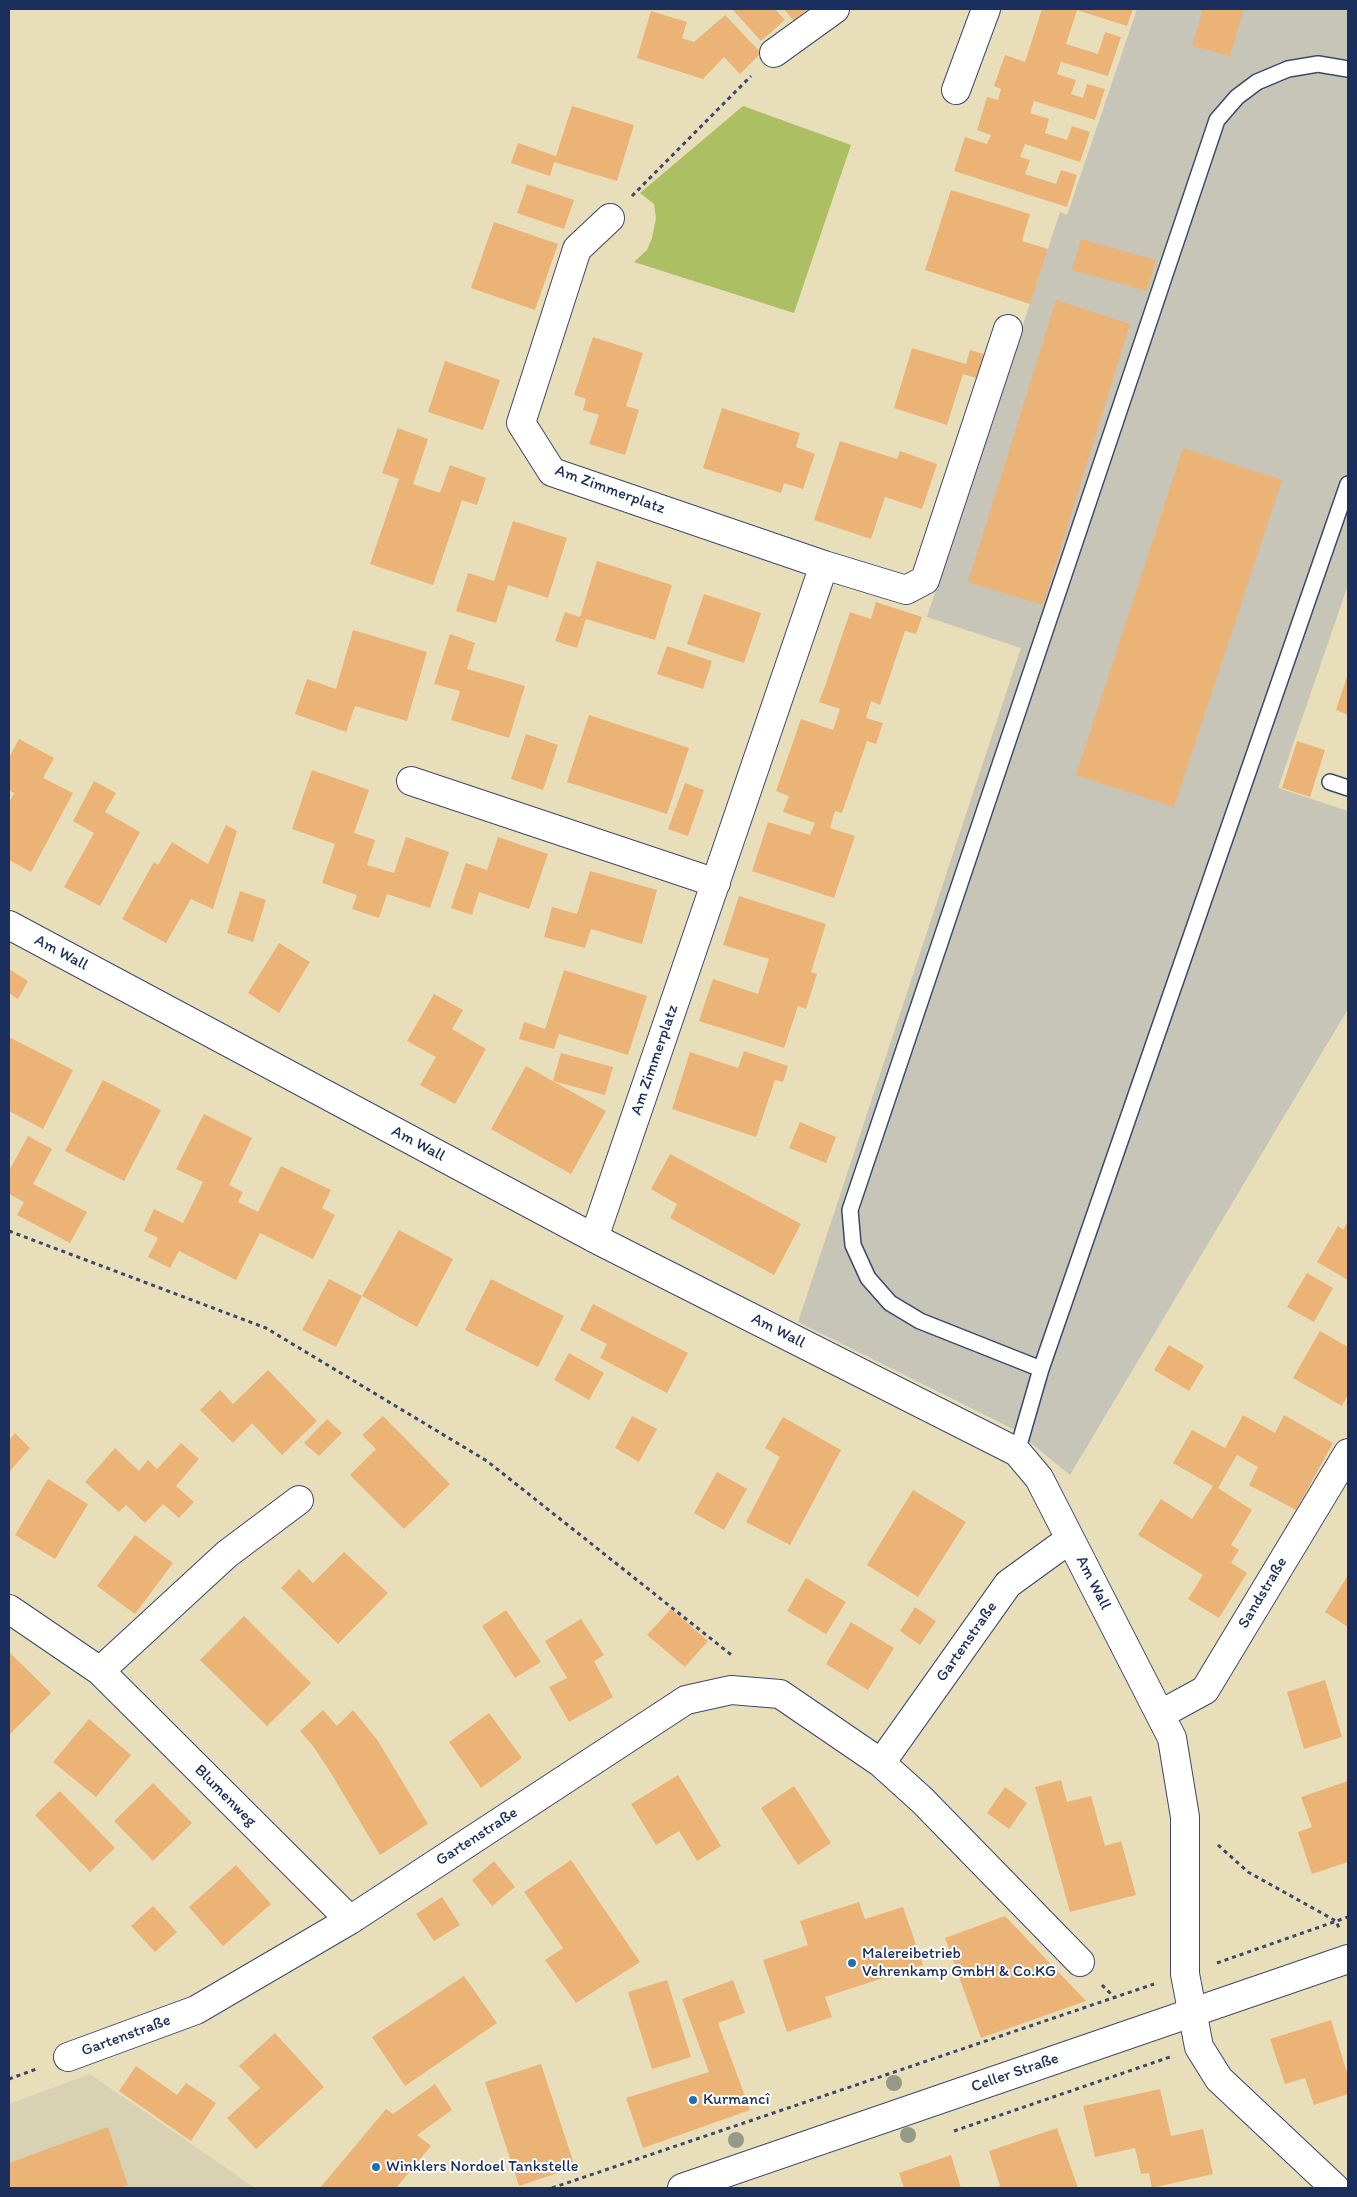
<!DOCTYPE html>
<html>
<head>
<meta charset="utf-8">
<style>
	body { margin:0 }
	#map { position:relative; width:1357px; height:2197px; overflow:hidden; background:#e9deba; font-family:Itim,sans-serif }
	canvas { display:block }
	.frame { position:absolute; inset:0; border:10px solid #1b2f5e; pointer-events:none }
</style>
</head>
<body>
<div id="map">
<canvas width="1357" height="2197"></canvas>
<div class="frame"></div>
</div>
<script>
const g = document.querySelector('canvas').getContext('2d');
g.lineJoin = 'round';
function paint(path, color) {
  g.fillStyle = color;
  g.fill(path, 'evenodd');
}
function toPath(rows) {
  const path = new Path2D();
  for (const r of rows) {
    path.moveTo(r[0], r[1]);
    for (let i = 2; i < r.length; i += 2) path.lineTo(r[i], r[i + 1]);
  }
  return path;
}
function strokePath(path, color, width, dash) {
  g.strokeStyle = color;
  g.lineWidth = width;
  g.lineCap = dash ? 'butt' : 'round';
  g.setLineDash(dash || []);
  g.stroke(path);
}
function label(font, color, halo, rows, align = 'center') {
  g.font = font + ' Itim,sans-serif';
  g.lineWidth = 4;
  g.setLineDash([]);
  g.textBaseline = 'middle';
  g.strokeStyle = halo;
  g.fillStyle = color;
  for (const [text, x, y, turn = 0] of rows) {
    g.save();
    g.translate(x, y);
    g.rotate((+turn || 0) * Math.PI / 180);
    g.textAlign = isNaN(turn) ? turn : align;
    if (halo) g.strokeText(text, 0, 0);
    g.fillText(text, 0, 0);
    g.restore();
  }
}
const built = toPath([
	[90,2074,255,2188,9,2188,9,2104]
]);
const industrial = toPath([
	[1137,9,1348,9,1348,585,1278,788,1348,811,1348,1009,1070,1475,1015,1430,798,1322,1021,648,927,617,1060,212,1067,215]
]);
const green = toPath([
	[743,106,851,145,794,313,634,262,647,250,652,238,656,218,654,204,640,193]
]);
const building = toPath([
	[732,9,775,9,785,20,761,41],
	[784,9,808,9,794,21],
	[1042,9,1133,9,1127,26,1077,10,1066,44,1098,54,1105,32,1121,37,1108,76,1061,62,1057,74,1076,80,1071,94,1083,98,1087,84,1105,89,1095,120,1034,101,1030,113,1049,119,1045,133,1067,140,1072,126,1090,132,1080,162,1025,144,1020,157,1030,160,1025,174,1056,184,1061,170,1077,175,1067,207,954,171,965,137,987,144,991,135,977,130,987,97,998,100,1001,89,994,86,1005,55,1025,62],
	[1203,9,1244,9,1230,56,1192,46],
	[651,11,687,22,682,38,694,42,725,15,761,53,740,74,724,57,703,79,637,58],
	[572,106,634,125,617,181,554,162,550,176,511,163,518,143,556,156],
	[527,184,574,200,564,229,517,213],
	[951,190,1030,214,1022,241,1048,249,1030,304,925,270],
	[494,222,558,244,535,310,471,288],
	[1081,239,1156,260,1147,291,1072,270],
	[1056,300,1130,324,1043,605,968,582],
	[593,337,643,353,626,406,639,410,625,455,589,444,599,415,583,410,586,399,574,395],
	[912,348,966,364,970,350,990,356,983,380,963,374,947,425,894,408],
	[445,361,500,380,483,430,428,412],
	[722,408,800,433,796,447,815,454,803,489,784,483,781,493,703,468],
	[398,428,428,439,413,484,440,493,450,465,486,478,477,505,462,500,433,585,370,564,399,479,382,473],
	[840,441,897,459,900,451,937,464,922,509,885,497,871,539,814,520],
	[1183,448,1282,480,1174,807,1076,775],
	[513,521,567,538,548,598,508,585,496,623,456,611,468,573,494,581],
	[597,561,672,585,655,640,586,619,577,648,555,641,565,612,580,617],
	[704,594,761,613,744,663,687,644],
	[876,602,922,617,916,634,905,631,880,705,871,701,866,718,883,723,876,744,867,741,842,813,835,811,830,828,855,836,834,898,752,871,768,822,810,835,815,823,783,812,789,796,776,791,801,719,833,730,840,709,819,702,825,686,850,612,871,619],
	[353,630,427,652,407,721,355,706,346,732,295,714,307,679,336,689],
	[450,634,475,643,467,669,525,686,509,738,451,720,460,691,434,684],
	[667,646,712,661,703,689,657,674],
	[1348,674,1348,715,1336,710],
	[589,715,689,748,667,814,567,782],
	[526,734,558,745,543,790,511,779],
	[19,739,54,758,43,778,73,793,31,872,9,860,9,803,14,793,9,790,9,758],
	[1297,741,1325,750,1310,797,1282,788],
	[312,770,369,790,354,833,375,840,367,865,394,873,406,837,449,852,430,908,387,894,379,918,352,909,357,895,322,883,335,844,292,829],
	[94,781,116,793,105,812,140,832,100,906,64,887,94,833,73,821],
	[685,783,704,790,688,836,668,829],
	[226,825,237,831,213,909,191,899,166,943,122,919,154,862,158,865,172,842,208,864],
	[498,837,548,854,529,909,479,892,472,915,451,908,466,863,487,870],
	[590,871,657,890,642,944,591,929,585,948,544,937,552,907,577,914],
	[240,891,266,900,253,942,227,933],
	[739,896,826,924,811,972,817,974,806,1009,798,1006,784,1048,699,1021,713,979,758,994,769,959,723,945],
	[279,943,310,962,279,1013,248,993],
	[9,969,28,981,18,999,9,993],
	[564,970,647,996,628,1055,559,1034,554,1049,519,1039,524,1022,545,1029],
	[434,994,463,1010,452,1029,486,1049,455,1104,420,1085,436,1057,407,1041],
	[9,1037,73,1070,43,1129,9,1111],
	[744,1051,788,1066,783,1082,775,1080,756,1137,672,1109,690,1052,738,1068],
	[561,1053,613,1067,605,1095,553,1081],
	[526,1066,606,1111,571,1174,491,1129],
	[103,1080,161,1110,124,1181,65,1151],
	[204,1114,252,1138,229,1185,243,1192,238,1202,258,1212,281,1166,331,1190,322,1208,335,1215,313,1259,260,1233,236,1280,179,1251,170,1268,148,1257,158,1238,144,1231,154,1209,183,1223,203,1182,176,1169],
	[800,1122,836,1137,826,1163,789,1148],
	[28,1136,52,1149,33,1184,87,1212,70,1243,17,1215,24,1202,9,1194,9,1171],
	[670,1154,801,1224,774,1275,670,1218,677,1204,651,1189],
	[1348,1221,1348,1280,1317,1262,1338,1226,1343,1230],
	[399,1230,453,1259,417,1327,362,1296],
	[1307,1273,1333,1288,1314,1322,1287,1307],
	[329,1279,362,1296,336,1347,302,1330],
	[491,1279,564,1316,538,1367,465,1330],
	[593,1304,688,1353,667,1393,600,1358,607,1344,580,1330],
	[1320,1331,1348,1347,1348,1394,1342,1406,1293,1378],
	[1169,1345,1204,1366,1189,1391,1154,1370],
	[569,1353,604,1373,589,1400,554,1380],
	[268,1370,317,1421,282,1455,252,1423,233,1443,200,1410,220,1390,233,1404],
	[1243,1415,1275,1433,1284,1415,1333,1443,1296,1510,1249,1485,1258,1467,1237,1455,1218,1488,1252,1510,1231,1545,1239,1550,1231,1563,1247,1573,1219,1618,1188,1599,1203,1575,1138,1535,1161,1499,1192,1519,1213,1486,1173,1463,1192,1430,1225,1448],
	[383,1416,450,1484,404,1529,350,1475,376,1449,362,1435],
	[632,1416,657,1429,639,1462,615,1448],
	[783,1417,841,1450,790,1545,746,1522,780,1457,765,1448],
	[327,1419,342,1433,319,1456,304,1443],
	[15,1433,30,1448,9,1472,9,1440],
	[181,1443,199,1459,176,1486,194,1502,179,1518,163,1504,145,1523,126,1505,119,1512,85,1482,115,1448,139,1471,148,1460,157,1469],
	[717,1472,747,1489,724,1530,694,1513],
	[48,1479,88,1504,55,1559,15,1535],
	[913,1490,966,1522,918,1597,867,1565],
	[135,1535,173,1563,135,1614,97,1586],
	[344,1552,388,1593,338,1644,281,1588,299,1569,313,1583],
	[1348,1575,1348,1627,1325,1612],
	[806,1578,846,1602,826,1634,787,1611],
	[915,1607,936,1621,920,1645,900,1631],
	[671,1609,708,1641,685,1667,647,1635],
	[506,1610,541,1662,515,1678,482,1626],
	[244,1616,311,1683,267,1726,200,1660],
	[581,1619,604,1655,594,1661,613,1697,569,1722,549,1687,567,1678,545,1641],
	[851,1622,894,1648,868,1690,826,1664],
	[9,1652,51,1693,9,1735],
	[1325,1680,1342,1737,1304,1749,1287,1692],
	[323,1710,337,1726,353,1710,378,1741,428,1824,380,1855,329,1770,313,1746,300,1731],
	[489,1713,522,1758,481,1788,449,1742],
	[89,1719,131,1755,96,1797,53,1762],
	[678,1775,721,1846,697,1861,679,1831,656,1845,631,1804],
	[1061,1780,1067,1802,1091,1796,1105,1846,1121,1841,1136,1895,1070,1912,1035,1787],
	[1348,1781,1348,1862,1312,1874,1298,1832,1312,1827,1301,1797],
	[153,1783,192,1823,153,1861,114,1821],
	[794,1786,831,1843,798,1865,761,1808],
	[1005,1787,1027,1803,1009,1829,987,1813],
	[60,1791,115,1848,90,1872,35,1815],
	[571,1860,640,1962,576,2003,545,1960,563,1948,524,1892],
	[494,1861,515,1887,492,1906,472,1880],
	[236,1865,271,1904,223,1946,189,1907],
	[442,1897,460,1925,434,1941,416,1914],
	[859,1902,865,1919,903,1907,923,1965,825,1997,832,2017,787,2032,763,1960,808,1945,800,1921],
	[153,1906,177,1932,155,1952,131,1926],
	[1005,1916,1086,2001,981,2038,945,1938],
	[464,1976,497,2023,405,2086,372,2037],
	[667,1980,691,2057,652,2069,628,1992],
	[733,1980,745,2013,718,2023,750,2110,643,2148,626,2098,709,2072,682,1999],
	[1331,2020,1348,2076,1348,2094,1314,2105,1305,2078,1285,2084,1270,2039],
	[275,2033,324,2087,256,2149,227,2118,260,2088,239,2066],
	[541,2064,575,2167,519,2186,485,2082],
	[136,2066,177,2095,186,2083,216,2103,191,2141,119,2091],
	[435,2084,452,2110,417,2135,431,2146,396,2188,320,2188,386,2109,393,2114],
	[1160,2089,1171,2136,1203,2129,1213,2174,1152,2188,1149,2173,1141,2174,1135,2148,1095,2157,1083,2106],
	[108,2127,128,2185,124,2186,125,2188,10,2188,9,2163],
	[1057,2128,1078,2188,995,2188,1000,2186,989,2151],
	[951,2155,961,2188,904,2188,899,2173]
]);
const path = toPath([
	[632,196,751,76],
	[9,1231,266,1328,487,1461,734,1657],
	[1218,1845,1248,1872,1336,1921,1339,1928],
	[1217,1963,1348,1917],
	[1102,1985,1114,1997],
	[9,2079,39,2068],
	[954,2131,1170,2057],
	[552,2188,1154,1984]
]);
const lane = toPath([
	[1330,782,1348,788],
	[1041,1369,920,1321,890,1303,868,1278,853,1245,850,1210,1217,120,1237,97,1257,82,1288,69,1318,64,1348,69],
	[1017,1452,1041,1369,1348,484]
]);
const street = toPath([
	[774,53,835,9],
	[956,90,986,9],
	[824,565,906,590,925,580,1008,329],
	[411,781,716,883],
	[9,925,594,1238,1017,1452,1039,1478,1172,1738,1185,1817,1185,1974,1199,2047,1219,2079,1335,2188],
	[594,1238,824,565,552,472,521,423,577,249,610,218],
	[9,1609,100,1671,350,1920],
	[100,1671,227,1554,299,1500],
	[1161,1714,1205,1690,1348,1453],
	[881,1763,1008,1584,1070,1539],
	[68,2057,196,2010,350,1920,686,1700,731,1690,780,1694,881,1763,922,1800,1080,1962]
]);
const primary = toPath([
	[682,2188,1348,1959]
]);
const trees = [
	[894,2083],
	[908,2135],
	[736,2140]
];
const markers = [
	[852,1963,5,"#1f6fb2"],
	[693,2100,5,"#1f6fb2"],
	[376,2167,5,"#1f6fb2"]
];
const streetNames = [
	["Am Zimmerplatz",610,490,20],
	["Am Wall",61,953,28],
	["Am Zimmerplatz",655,1060,-71],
	["Am Wall",418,1144,28],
	["Am Wall",778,1331,27],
	["Am Wall",1093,1583,63],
	["Sandstraße",1263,1593,-59],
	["Gartenstraße",967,1642,-55],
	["Blumenweg",225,1796,45],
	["Gartenstraße",477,1837,-33],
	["Gartenstraße",126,2036,-20],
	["Celler Straße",1015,2073,-19]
];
const poiNames = [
	["Malereibetrieb",862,1954],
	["Vehrenkamp GmbH & Co.KG",862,1972],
	["Kurmancî",703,2100],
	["Winklers Nordoel Tankstelle",386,2167]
];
paint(built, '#d8d1b4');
paint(industrial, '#c6c5b8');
paint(green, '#acbf63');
paint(building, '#ecb377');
strokePath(lane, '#3a496c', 18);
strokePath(street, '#3a496c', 30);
strokePath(primary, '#3a496c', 30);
strokePath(path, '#3a496c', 3, [4, 4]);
strokePath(lane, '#fff', 15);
strokePath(street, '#fff', 28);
strokePath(primary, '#fff', 28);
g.fillStyle = '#949988';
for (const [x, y] of trees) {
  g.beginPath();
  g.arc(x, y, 8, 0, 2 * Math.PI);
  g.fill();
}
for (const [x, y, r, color] of markers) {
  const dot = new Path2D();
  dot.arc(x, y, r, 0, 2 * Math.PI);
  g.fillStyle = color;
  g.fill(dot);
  strokePath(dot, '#fff', 2);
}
label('16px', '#1b2f5e', '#fff', streetNames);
label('16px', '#1b2f5e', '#fff', poiNames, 'left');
</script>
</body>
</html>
